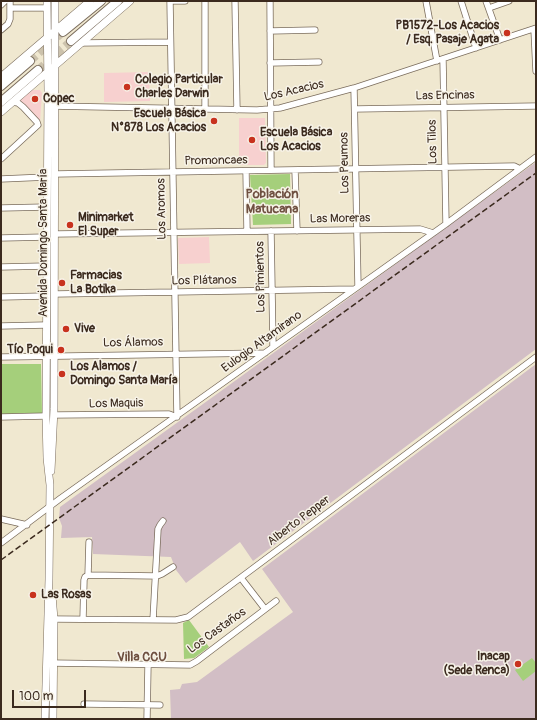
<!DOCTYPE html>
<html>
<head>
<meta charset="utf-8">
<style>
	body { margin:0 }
	#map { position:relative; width:537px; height:720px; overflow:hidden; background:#f0e8d0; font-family:Pangolin,sans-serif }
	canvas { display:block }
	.frame { position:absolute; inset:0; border:2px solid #3b2a1e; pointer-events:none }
	.scale { position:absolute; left:12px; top:690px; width:74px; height:18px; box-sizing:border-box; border:2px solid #3b2a1e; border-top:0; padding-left:5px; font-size:12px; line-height:14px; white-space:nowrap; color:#3b2a1e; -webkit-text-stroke:3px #f7f3e8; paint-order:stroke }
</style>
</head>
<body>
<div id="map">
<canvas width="537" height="720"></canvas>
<div class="frame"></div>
<div class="scale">100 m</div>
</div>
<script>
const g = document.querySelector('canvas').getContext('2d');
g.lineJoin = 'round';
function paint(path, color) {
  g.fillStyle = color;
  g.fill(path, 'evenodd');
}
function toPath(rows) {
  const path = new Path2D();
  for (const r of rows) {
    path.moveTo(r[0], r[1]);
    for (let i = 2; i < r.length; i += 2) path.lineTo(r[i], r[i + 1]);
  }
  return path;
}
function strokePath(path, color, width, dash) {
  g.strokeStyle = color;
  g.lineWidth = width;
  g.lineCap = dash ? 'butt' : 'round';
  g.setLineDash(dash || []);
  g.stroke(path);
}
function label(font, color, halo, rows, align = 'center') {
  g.font = font + ' Pangolin,sans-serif';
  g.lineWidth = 3;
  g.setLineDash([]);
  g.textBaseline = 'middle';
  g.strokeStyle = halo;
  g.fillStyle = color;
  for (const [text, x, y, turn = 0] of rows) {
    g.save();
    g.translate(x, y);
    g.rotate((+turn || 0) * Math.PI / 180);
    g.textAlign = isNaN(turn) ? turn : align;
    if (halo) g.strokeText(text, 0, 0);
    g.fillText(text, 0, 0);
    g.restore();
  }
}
const built = toPath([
	[149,72,150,101,104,102,104,73],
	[32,90,40,90,42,93,40,122,20,100],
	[239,118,265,118,266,163,264,165,239,165],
	[209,237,210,263,179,264,178,238]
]);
const industrial = toPath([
	[536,162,536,349,253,561,240,542,186,583,176,570,171,557,93,554,92,537,61,538,62,526,59,518,60,507,221,391],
	[536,364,536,719,171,719,170,690,180,689,182,684,197,682,293,612,262,569]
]);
const green = toPath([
	[290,174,291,224,253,225,250,175],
	[1,364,41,364,42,413,1,414],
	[189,620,209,647,194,658,184,659,183,623],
	[532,658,536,663,536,671,523,681,515,670]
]);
const highwayTunnel = toPath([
	[30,61,63,32],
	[38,70,71,41]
]);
const minor = toPath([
	[170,1,185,1],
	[205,1,205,109],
	[235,1,237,110],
	[270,1,271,170],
	[426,1,437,61],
	[461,1,476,48],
	[486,1,500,40],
	[1,5,5,1],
	[10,8,47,8],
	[489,8,509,1],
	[534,29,536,71],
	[1,30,8,24,10,19,10,1],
	[270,31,315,30],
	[81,43,170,42],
	[443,59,446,224],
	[270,63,319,62],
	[354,88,358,286],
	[51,106,257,110,280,108,354,88,536,28],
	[355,109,536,106],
	[1,159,38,125,37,122,23,107,18,103,13,102],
	[295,170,297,231],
	[246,171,247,231],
	[55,174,514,166,520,169],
	[1,179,47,177],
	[1,208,46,207],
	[271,231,273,347],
	[55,234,420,229,433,233],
	[1,238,46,237],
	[1,267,46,266],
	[55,294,354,289],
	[1,297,46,296],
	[1,326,46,325],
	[1,357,265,353],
	[54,415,169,414,177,417,170,1],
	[1,417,46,416],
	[1,519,27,525],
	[1,543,61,498,446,224,536,157],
	[88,575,157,576,162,574,173,567],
	[241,578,265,609],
	[51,619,176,620,188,617,536,357],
	[83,619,84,580,85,577,88,575,89,542],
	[153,620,158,529,160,525,163,521],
	[50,663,190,665,197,661,276,601],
	[84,704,160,705],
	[147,719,148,665]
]);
const major = toPath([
	[1,77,90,1],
	[1,112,130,1],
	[51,471,54,409,55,1],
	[52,595,54,619,53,719],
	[45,719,49,579,50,485,47,458,46,416,48,92,47,1]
]);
const highway = toPath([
	[63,32,101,1],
	[71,41,118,1],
	[1,86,30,61],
	[1,102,38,70]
]);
const rail = toPath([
	[1,560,536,173]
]);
const markers = [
	[507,33,4,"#c8321e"],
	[127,87,4,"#c8321e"],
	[35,99,4,"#c8321e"],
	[214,121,4,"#c8321e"],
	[252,140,4,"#c8321e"],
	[70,225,4,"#c8321e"],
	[62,283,4,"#c8321e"],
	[66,329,4,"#c8321e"],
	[61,350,4,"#c8321e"],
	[62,374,4,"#c8321e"],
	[33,595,4,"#c8321e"],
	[518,664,4,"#c8321e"]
];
const poiNames = [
	["PB1572-Los Acacios",499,26,"right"],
	["/ Esq. Pasaje Agata",499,40,"right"],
	["Colegio Particular",135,80],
	["Charles Darwin",135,94],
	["Copec",43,99],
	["Escuela Básica",206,114,"right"],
	["N°878 Los Acacios",206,128,"right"],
	["Escuela Básica",260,133],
	["Los Acacios",260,147],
	["Minimarket",78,218],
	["El Super",78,232],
	["Farmacias",70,276],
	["La Botika",70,290],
	["Vive",74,329],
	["Tío Poqui",53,350,"right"],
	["Los Alamos /",70,367],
	["Domingo Santa María",70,381],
	["Las Rosas",41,595],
	["Inacap",510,657,"right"],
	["(Sede Renca)",510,671,"right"]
];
const streetNames = [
	["Los Acacios",294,91,-13],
	["Las Encinas",445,96,-1],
	["Los Tilos",433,142,-91],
	["Promoncaes",216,161,-1],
	["Los Peumos",345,163,-91],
	["Los Aromos",162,209,-91],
	["Las Moreras",340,219,-1],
	["Avenida Domingo Santa María",44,243,-90],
	["Los Pimientos",261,277,-91],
	["Los Plátanos",204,281,-1],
	["Eulogio Altamirano",262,342,-36],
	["Los Álamos",133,343,-1],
	["Los Maquis",116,404,-1],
	["Alberto Pepper",299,521,-37],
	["Los Castaños",217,631,-36]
];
const neighbourhoodNames = [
	["Población",272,195],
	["Matucana",272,210],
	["Villa CCU",142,658]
];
paint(built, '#f7d0cf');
paint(industrial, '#d2bec5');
paint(green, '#a5cf7b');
strokePath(highwayTunnel, '#ccc2ac', 8, [8, 4]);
strokePath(minor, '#7a6c5c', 7);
strokePath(major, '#7a6c5c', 8);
strokePath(highway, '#7a6c5c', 10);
strokePath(minor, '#fff', 5.5);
strokePath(major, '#fff', 7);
strokePath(highway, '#fff', 8);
strokePath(rail, '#3b2a1e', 1.5, [6, 3]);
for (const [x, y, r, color] of markers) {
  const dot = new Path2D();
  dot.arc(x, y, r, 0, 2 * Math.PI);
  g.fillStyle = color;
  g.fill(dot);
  strokePath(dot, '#f7f3e8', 1.5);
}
label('bold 12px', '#3b2a1e', '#f7f3e8', poiNames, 'left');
label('12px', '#3b2a1e', '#f7f3e8', streetNames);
label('bold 13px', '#6f5041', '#f7f3e8', neighbourhoodNames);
</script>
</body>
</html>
